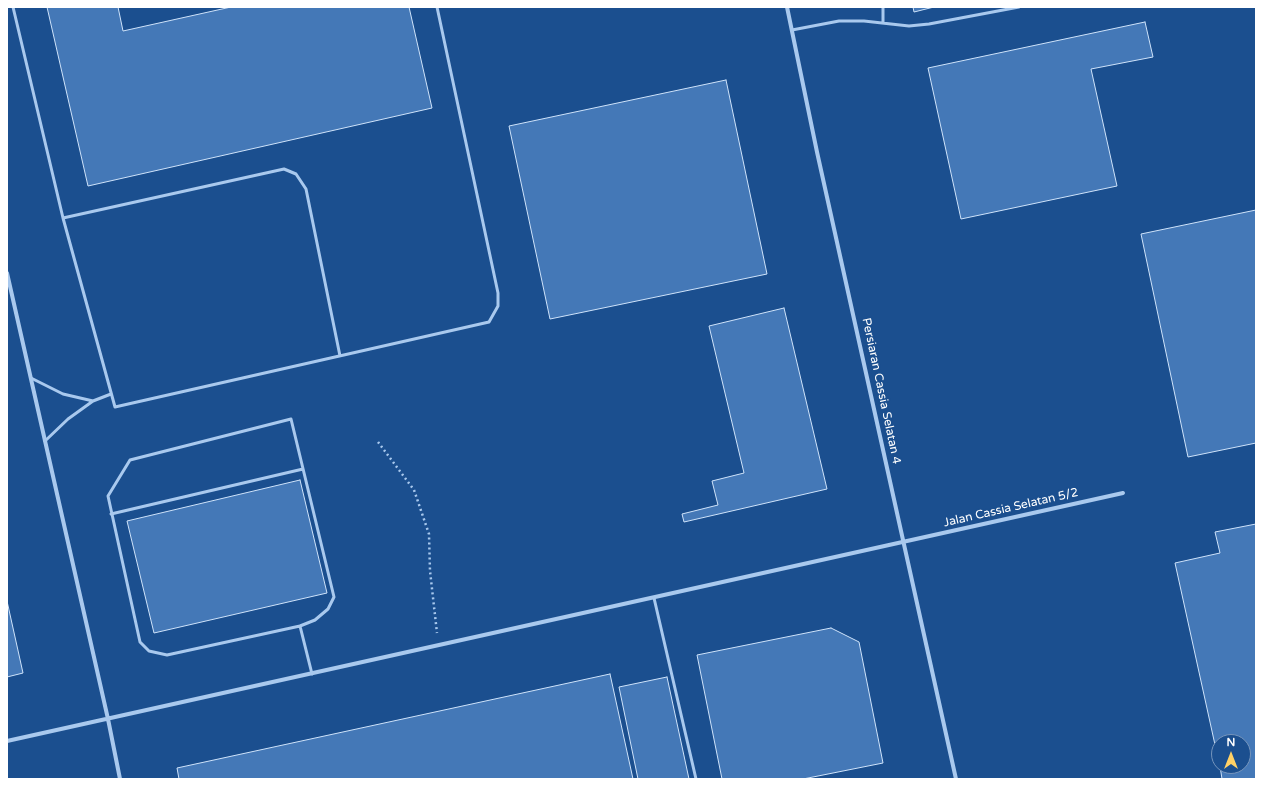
<!DOCTYPE html>
<html>
<head>
<meta charset="utf-8">
<style>
  body { margin:0 }
  #map { position:relative; width:1263px; height:786px; overflow:hidden; background:#1b4f8f; font-family:"Varela Round",sans-serif }
  canvas { display:block }
  .frame { position:absolute; inset:0; border:8px solid #fff; pointer-events:none }
  .north { position:absolute; left:1211px; top:734px; width:40px; height:40px; box-sizing:border-box; background:#1b4f8f; border:1px solid #7695bc; border-radius:50%; rotate:0deg; font-size:11px; font-weight:700; line-height:16px; text-align:center; color:#fff }
  .north::after { content:''; display:block; margin:auto; width:14px; height:18px; background:#ffd166; clip-path:polygon(50% 0,100% 100%,50% 72%,0 100%) }
</style>
</head>
<body>
<div id="map">
<canvas width="1263" height="786"></canvas>
<div class="frame"></div>
<div class="north">N</div>
</div>
<script>
const g = document.querySelector('canvas').getContext('2d');
g.lineJoin = 'round';
function paint(path, color) { g.fillStyle = color; g.fill(path, 'evenodd'); }
const poly = rows => new Path2D(rows.map(r => 'M' + r).join(''));
function trace(path, color, width, dash) { g.strokeStyle = color; g.lineWidth = width; g.lineCap = dash ? 'butt' : 'round'; g.setLineDash(dash || []); g.stroke(path); }
function drawText(font, color, halo, rows, align = 'center') {
  g.font = font + ' "Varela Round",sans-serif'; g.lineWidth = 3.5; g.setLineDash([]); g.textBaseline = 'middle'; g.strokeStyle = halo; g.fillStyle = color; for (const [text, x, y, turn = 0] of rows) {
    g.save(); g.translate(x, y); g.rotate((+turn || 0) * Math.PI / 180); g.textAlign = isNaN(turn) ? turn : align; if (halo) g.strokeText(text, 0, 0); g.fillText(text, 0, 0); g.restore();
  }
}
const building = poly([
  [47,7,118,7,123,31,231,7,409,7,432,108,88,186,47,7],
  [913,7,934,7,914,12,913,7],
  [1145,22,1153,57,1091,69,1117,186,961,219,928,68,1145,22],
  [726,80,767,274,550,319,509,126,726,80],
  [1256,210,1256,443,1188,457,1141,234,1256,210],
  [784,308,827,489,684,522,682,514,718,505,712,481,744,473,709,326,784,308],
  [300,480,327,593,154,633,127,521,300,480],
  [1256,524,1256,779,1222,779,1220,766,1243,766,1243,742,1219,742,1219,763,1175,563,1220,553,1215,532,1256,524],
  [7,601,23,673,7,677,7,601],
  [831,628,859,642,883,763,803,779,722,779,697,655,831,628],
  [610,674,633,779,179,779,177,768,610,674],
  [667,677,689,779,638,779,619,687,667,677]
]);
const path = poly([
  [378,442,414,490,429,534,430,571,437,633]
]);
const service = poly([
  [13,7,63,218,115,407,489,322,498,306,498,293,437,7],
  [883,7,883,23],
  [792,30,839,21,864,21,909,26,929,24,1019,7],
  [63,218,284,169,296,174,306,189,340,356],
  [31,378,63,394,93,401,68,419,45,441],
  [93,401,111,394],
  [111,514,303,469],
  [654,598,696,779],
  [300,626,315,620,328,609,334,597,291,419,130,460,108,496,140,642,149,651,167,655,300,626,312,674]
]);
const minor = poly([
  [787,7,817,152,956,779],
  [7,273,108,719,120,779],
  [7,741,1123,493]
]);
const streetNames = [
  ["Persiaran Cassia Selatan 4",881,391,78],
  ["Jalan Cassia Selatan 5/2",1011,508,-13]
];
paint(building, '#4478b7');
trace(building, '#cfe3fa', 1);
trace(path, '#a9c9ee', 2.5, [2, 3]);
trace(service, '#a9c9ee', 3);
trace(minor, '#a9c9ee', 4);
drawText('12px', '#fff', '#1b4f8f', streetNames);
</script>
</body>
</html>
